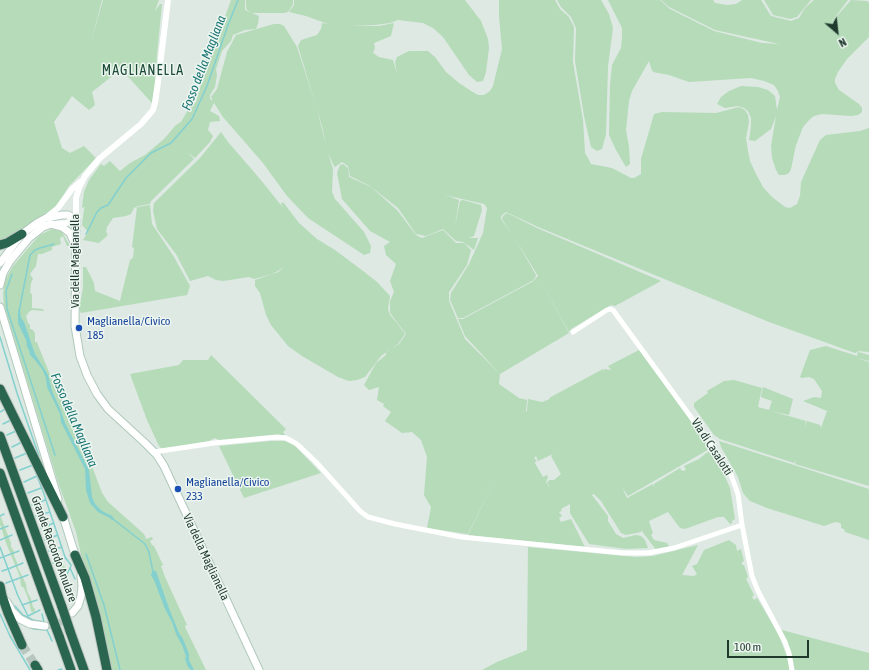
<!DOCTYPE html>
<html>
<head>
<meta charset="utf-8">
<style>
  body { margin:0 }
  #map { position:relative; width:869px; height:670px; overflow:hidden; background:#dde9e2; font-family:"Asap Condensed",sans-serif }
  canvas { display:block }
  .north { position:absolute; left:817px; top:12px; width:40px; height:40px; -webkit-text-stroke:3px #edf6f0; paint-order:stroke; rotate:152deg; font-size:11px; font-weight:700; line-height:16px; text-align:center; color:#1f392d }
  .north::after { content:''; display:block; margin:auto; width:14px; height:18px; background:#1f392d; clip-path:polygon(50% 0,100% 100%,50% 72%,0 100%) }
  .scale { position:absolute; left:727px; top:640px; width:82px; height:18px; box-sizing:border-box; border:2px solid #1f392d; border-top:0; padding-left:5px; font-size:12px; line-height:14px; white-space:nowrap; color:#1f392d; -webkit-text-stroke:3px #edf6f0; paint-order:stroke }
</style>
</head>
<body>
<div id="map">
<canvas width="869" height="670"></canvas>
<div class="north">N</div>
<div class="scale">100 m</div>
</div>
<script>
const g = document.querySelector('canvas').getContext('2d');
g.lineJoin = 'round';
function paint(path, color) { g.fillStyle = color; g.fill(path, 'evenodd'); }
const poly = rows => new Path2D(rows.map(r => 'M' + r).join(''));
function trace(path, color, width, dash) { g.strokeStyle = color; g.lineWidth = width; g.lineCap = dash ? 'butt' : 'round'; g.setLineDash(dash || []); g.stroke(path); }
function drawText(font, color, halo, rows, align = 'center') {
  g.font = font + ' "Asap Condensed",sans-serif'; g.lineWidth = 3; g.setLineDash([]); g.textBaseline = 'middle'; g.strokeStyle = halo; g.fillStyle = color; for (const [text, x, y, turn = 0] of rows) {
    g.save(); g.translate(x, y); g.rotate((+turn || 0) * Math.PI / 180); g.textAlign = isNaN(turn) ? turn : align; if (halo) g.strokeText(text, 0, 0); g.fillText(text, 0, 0); g.restore();
  }
}
const green = poly([
  [0,0,102,0,91,42,103,0,159,0,155,11,160,4,162,4,157,55,156,78,152,103,121,69,92,92,95,105,89,110,72,96,54,122,62,148,70,153,84,146,96,158,69,186,56,207,34,221,22,231,0,242],
  [231,0,245,0,245,10,259,16,258,24,256,29,245,30,233,35,231,41,222,51,216,69,217,75,215,87,210,95,210,99,213,101,211,97,217,89,227,52,236,35,274,24,280,24,284,26,297,47,317,109,326,146,322,126,298,46,301,40,317,35,321,29,322,23,328,24,306,16,289,12,294,5,294,0,465,0,481,21,488,39,489,48,486,72,483,81,477,82,469,75,443,37,433,28,423,23,398,20,390,23,375,25,350,26,379,26,394,23,391,36,374,43,375,48,373,53,379,57,393,60,397,74,395,62,397,57,409,51,428,51,435,57,446,72,459,83,471,91,478,95,484,95,490,91,493,86,502,49,499,16,499,0,555,0,560,9,569,17,574,27,573,62,583,120,585,153,588,158,591,164,612,168,631,178,634,178,641,174,641,159,654,114,662,112,716,113,739,107,745,110,748,115,749,122,746,138,748,151,750,161,756,174,763,187,772,197,785,207,790,208,797,204,800,196,801,182,820,140,826,135,860,131,869,128,869,352,859,351,855,353,769,322,538,227,506,212,501,216,501,219,511,233,502,219,503,216,507,213,537,228,661,281,615,306,611,305,571,329,569,332,538,276,569,333,500,374,465,336,458,319,463,319,532,282,538,276,514,237,536,275,535,278,532,281,463,318,458,318,450,300,451,293,469,264,483,233,487,208,484,204,449,196,445,194,448,196,459,200,455,226,460,201,463,200,481,205,482,210,474,236,469,238,478,238,474,250,463,242,456,241,443,229,426,236,416,234,398,208,370,186,350,176,348,166,342,162,335,167,334,166,328,153,333,169,332,192,335,199,364,232,371,246,370,253,364,255,308,218,287,196,263,163,223,117,214,103,210,111,219,116,220,121,210,122,208,130,213,136,210,142,195,158,188,153,194,159,151,201,150,204,138,206,134,208,131,214,126,216,113,218,107,227,106,232,108,235,99,243,83,240,88,232,82,225,84,209,85,207,82,208,84,192,89,180,101,164,104,166,110,161,120,171,130,163,145,155,164,139,176,125,181,122,188,110,196,102,200,89,206,59,210,59],
  [246,0,293,0,293,4,289,11,285,13,252,13,247,10,246,6],
  [557,0,601,0,609,14,613,28,608,66,606,134,602,149,597,151,591,147,584,116,575,61,576,28,571,17,561,7],
  [608,0,660,0,670,9,714,31,762,43,779,44,715,30,669,7,661,0,713,0,715,3,727,5,736,4,742,0,761,0,771,16,791,21,799,18,805,8,814,0,848,0,830,24,851,0,866,1,869,2,869,37,847,59,838,72,835,79,835,83,839,90,859,104,862,108,862,112,858,115,851,116,822,114,814,116,810,119,803,127,796,145,791,169,789,173,785,175,779,175,776,170,772,158,771,146,776,116,771,129,755,141,749,140,751,126,751,118,748,111,744,108,738,106,725,108,717,104,721,97,729,91,741,86,758,87,768,90,775,96,777,110,780,97,778,91,774,85,764,81,751,78,689,82,669,75,653,72,651,68,649,61,632,91,629,101,626,130,629,147,630,164,626,167,616,150,609,135,610,85,612,65,621,48,622,37,622,28],
  [764,0,811,0,797,17,790,19,773,15],
  [221,132,228,142,260,179,284,209,281,204,283,202,299,223,317,239,335,250,363,271,377,282,390,296,388,309,390,315,397,323,405,334,398,344,381,356,365,377,357,380,349,381,338,377,302,356,288,346,271,325,266,315,260,293,255,286,255,280,278,272,285,267,272,274,254,279,249,277,223,281,216,280,208,276,190,281,176,254,157,229,153,211,154,203,200,158],
  [343,164,348,168,349,177,371,187,397,210,416,235,422,238,443,230,456,243,464,243,471,250,467,265,449,292,449,301,465,339,500,374,499,384,519,398,527,400,526,411,521,413,527,411,528,399,542,402,550,399,549,398,603,369,604,372,604,369,611,370,608,366,639,350,642,353,711,448,628,496,622,487,627,498,653,484,654,487,654,484,680,468,682,471,686,470,684,466,699,459,705,454,712,450,724,469,722,470,730,488,735,519,732,521,732,523,730,524,724,517,718,517,685,529,680,528,668,512,649,521,653,533,651,535,654,540,667,543,670,548,657,551,641,530,641,532,626,535,621,533,601,501,594,494,592,495,608,516,608,521,616,534,623,538,636,535,641,536,645,540,648,548,626,549,589,544,570,513,570,504,561,509,562,511,559,512,562,516,559,518,561,522,571,519,585,547,468,535,498,473,468,534,427,528,431,507,424,495,427,457,421,440,412,432,402,433,385,421,391,412,383,406,384,404,377,400,379,387,369,390,364,385,376,363,386,355,397,358,386,355,386,352,399,344,406,334,390,313,390,301,394,292,390,281,396,264,386,255,384,246,390,242,370,231,342,199,337,173,340,165],
  [553,454,551,456,561,474,554,480,550,480,547,482,551,490,546,482,548,477,547,475,543,477,535,463,535,462,537,461,534,458,536,456,538,461,540,460],
  [150,205,152,224,174,257,190,286,187,295,81,313,79,309,83,288,83,267,86,267,94,283,95,291,120,301,130,260,133,258,134,248,132,247,137,207],
  [52,229,57,229,62,232,70,246,67,246,63,236,60,238,61,244,52,247,52,250,42,254,38,254,36,266,30,274,33,279,31,283,30,293,32,294,32,308,43,309,44,311,32,310,29,312,26,316,28,323,30,325,30,329,32,329,35,333,35,342,37,342,38,345,55,387,59,391,63,401,64,400,67,407,66,408,75,427,72,429,93,469,102,493,108,502,134,525,144,534,146,539,152,537,153,539,150,541,152,545,154,546,163,565,161,566,165,577,187,625,185,626,186,629,206,670,111,670,81,555,76,532,58,482,4,306,3,293,5,280,13,266,36,239,40,235],
  [826,346,857,356,858,352,869,355,869,361,857,358,869,362,869,486,795,464,796,460,794,463,720,439,714,435,694,407,694,403,708,393,707,391,724,381,734,380,762,388,758,407,769,410,772,401,761,397,763,387,793,399,789,415,771,411,806,421,805,427,807,421,820,425,821,428,827,411,803,401,814,397,821,398,822,391,814,379,809,377,802,378,800,377,810,350],
  [211,355,286,429,283,432,285,435,221,441,215,438,209,441,163,450,159,446,147,420,130,374,179,365,183,360,208,360],
  [271,441,285,441,294,445,321,473,244,498,219,446],
  [719,441,869,489,869,540,845,532,844,529,841,528,841,524,840,523,835,522,824,526,767,508,750,501,743,493,738,477,721,447],
  [0,515,11,543,11,547,14,551,14,556,17,562,18,568,26,584,27,591,31,599,33,607,35,609,34,613,31,611,29,601,24,588,21,586,20,577,6,543,0,524],
  [45,520,48,521,51,528,58,554,61,557,64,566,68,570,67,573,62,568,57,560,44,522],
  [729,540,736,545,737,551,741,549,744,561,742,562,742,565,744,565,748,577,746,579,754,595,752,597,754,600,757,598,778,633,787,657,790,670,482,670,497,662,527,650,528,547,636,557,653,556,698,545,682,575,694,576,697,574,692,566,697,564,704,550],
  [778,629,869,653,869,670,793,670]
]);
const water = poly([
  [18,310,20,311,21,318,24,322,35,354,48,375,52,391,61,411,65,423,89,470,92,497,95,504,102,511,112,516,114,519,112,520,110,518,98,512,90,503,86,490,85,469,61,422,60,414,47,387,46,378,42,369,35,360,30,355,29,350,27,347,26,340,18,323],
  [154,571,156,571,170,611,179,633,183,639,189,654,189,660,194,670,191,670,188,667,185,659,186,656,182,645,176,634,172,622,165,609,154,580,151,575,152,572]
]);
const stream = poly([
  [86,234,97,212,101,208,108,205,126,178,151,153,171,143,192,119,207,86,228,25,238,0],
  [12,274,6,291,7,309,55,455],
  [19,312,30,255,35,250,40,248,54,244],
  [0,337,17,393,39,456],
  [0,399,4,407],
  [0,412,5,409],
  [3,424,11,420],
  [7,435,16,431],
  [12,447,22,442],
  [15,458,27,453],
  [34,468,44,494,65,557,71,565],
  [20,470,33,465],
  [24,482,37,476],
  [28,493,41,488],
  [32,505,45,500],
  [0,516,4,514],
  [36,516,50,512],
  [113,519,145,544,149,552,153,572],
  [41,528,54,523],
  [0,529,8,526],
  [0,540,12,535],
  [45,540,58,535],
  [0,547,18,596,28,616],
  [49,551,62,547],
  [86,554,104,605,120,670],
  [0,558,19,551],
  [53,563,66,558],
  [70,568,75,579],
  [8,569,23,563],
  [2,571,8,569],
  [65,578,71,566],
  [6,583,28,575],
  [22,605,37,600],
  [15,606,23,615,33,620,44,622,42,614],
  [0,614,10,636,30,670],
  [28,616,40,610],
  [20,623,34,629,47,630,52,641],
  [58,670,62,669]
]);
const secondaryTunnel = poly([
  [45,626,57,624,69,617]
]);
const motorwayTunnel = poly([
  [22,645,35,665]
]);
const minor = poly([
  [573,332,607,310,610,309,613,310,720,457,731,475,738,494,742,525,752,576,758,591,785,642,789,653,792,670],
  [154,452,214,443,277,437,286,438,297,444,316,462,360,511,368,517,395,524,461,537,623,553,648,553,674,548,742,525]
]);
const tertiary = poly([
  [46,218,58,208,72,189,80,182],
  [54,224,66,223,76,219,76,198,79,188,85,176,99,159,141,124,153,110,155,103,158,82,168,0]
]);
const secondary = poly([
  [0,263,22,234,37,223,46,218,62,215,68,215,76,219,75,326,80,356,87,375,97,394,108,409,145,443,157,455,164,466,259,670],
  [0,285,3,273,10,261,29,238,43,227,51,224,62,227,70,233,75,244],
  [0,307,58,499],
  [62,513,76,558],
  [7,602,12,611,20,619,30,624,45,626],
  [72,613,78,606,81,596,82,585,81,576]
]);
const motorway = poly([
  [0,245,7,243,22,234],
  [0,389,63,517],
  [0,436,62,607],
  [0,473,50,612],
  [75,555,85,578,96,617,107,670],
  [0,586,2,596,8,613,22,645],
  [70,631,84,670],
  [59,636,71,670],
  [35,665,38,670]
]);
const motorwayBridge = poly([
  [62,607,70,631],
  [50,612,59,636]
]);
const markers = [
  [79,328,4,"#1a4fb4"],
  [178,489,4,"#1a4fb4"]
];
const streetNames = [
  ["Via della Maglianella",75,261,-90],
  ["Via di Casalotti",712,447,57],
  ["Grande Raccordo Anulare",54,549,70],
  ["Via della Maglianella",206,557,65]
];
const transitNames = [
  ["Maglianella/Civico",87,321],
  ["185",87,335],
  ["Maglianella/Civico",186,482],
  ["233",186,496]
];
const waterNames = [
  ["Fosso della Magliana",204,63,-69],
  ["Fosso della Magliana",74,420,67]
];
const quarterNames = [
  ["MAGLIANELLA",143,71]
];
paint(green, '#b5dbb9');
paint(water, '#83d0cf');
trace(stream, '#83d0cf', 1.5);
trace(secondaryTunnel, '#b7c6be', 7, [7, 3.5]);
trace(motorwayTunnel, '#b7c6be', 9, [9, 4.5]);
trace(secondary, '#b0c9bc', 9);
trace(motorway, '#bcc4c0', 11);
trace(minor, '#fff', 5);
trace(tertiary, '#fff', 6);
trace(secondary, '#fff', 7);
trace(motorway, '#2a654f', 9);
trace(motorwayBridge, '#bcc4c0', 11, []);
trace(motorwayBridge, '#2a654f', 9);
for (const [x, y, r, color] of markers) { const dot = new Path2D(); dot.arc(x, y, r, 0, 2 * Math.PI); g.fillStyle = color; g.fill(dot); trace(dot, '#edf6f0', 1.5); }
drawText('12px', '#1f392d', '#edf6f0', streetNames);
drawText('12px', '#164399', '#edf6f0', transitNames, 'left');
drawText('italic 13px', '#197574', '#edf6f0', waterNames);
g.letterSpacing = '1px';
drawText('14px', '#1b4a37', '#edf6f0', quarterNames);
g.letterSpacing = '0px';
</script>
</body>
</html>
